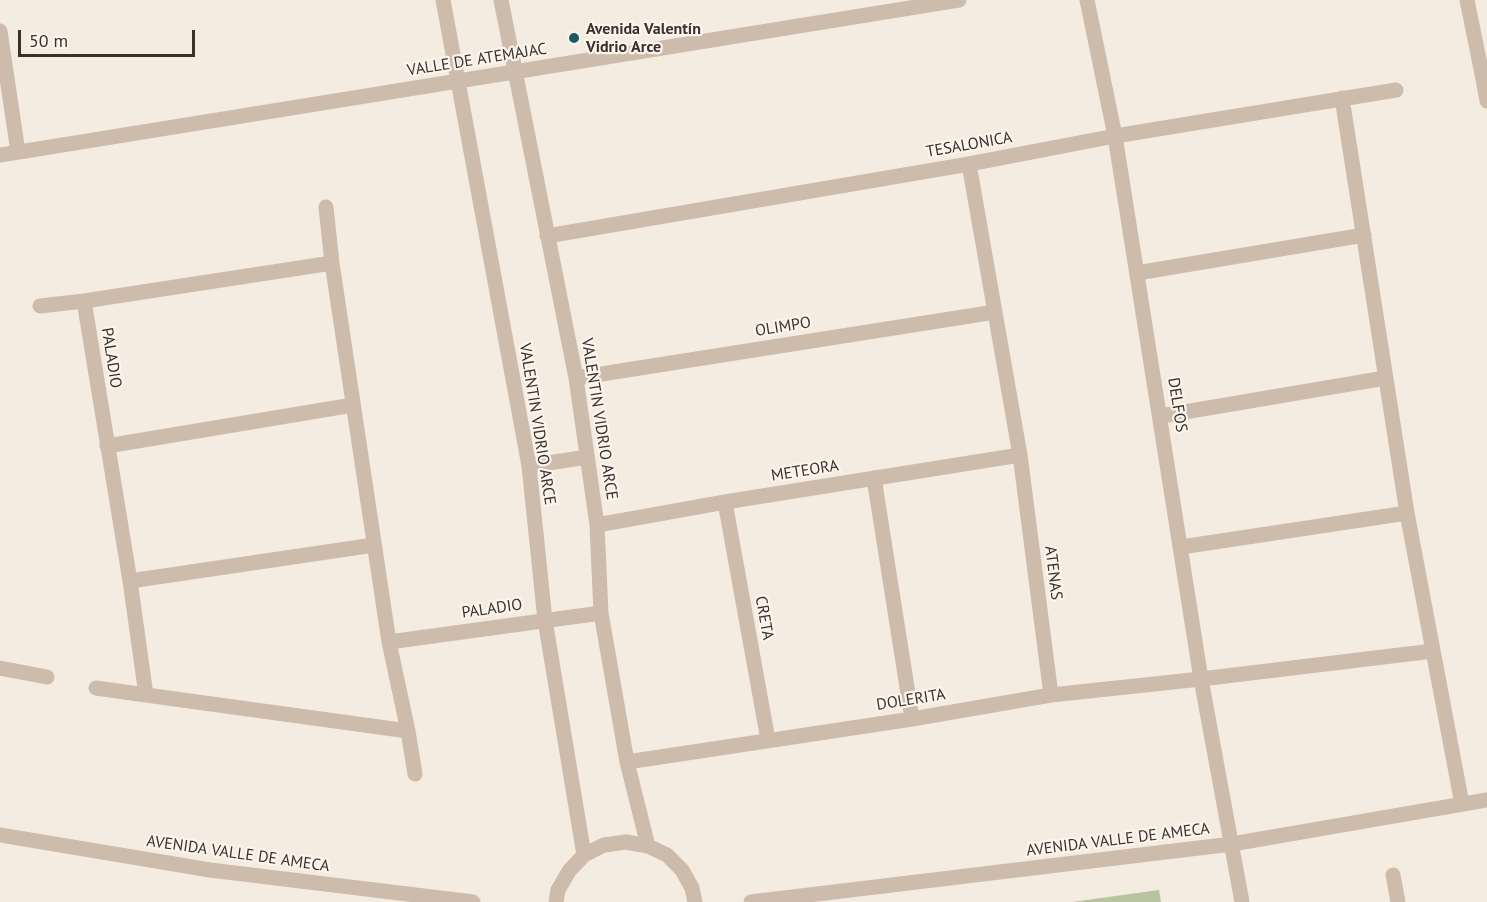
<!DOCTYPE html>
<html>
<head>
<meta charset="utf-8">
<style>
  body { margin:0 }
  #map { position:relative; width:1487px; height:902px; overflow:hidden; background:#f4ebe1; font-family:"PT Sans",sans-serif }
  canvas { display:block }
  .scale { position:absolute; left:18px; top:30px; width:177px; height:27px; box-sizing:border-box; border:3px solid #3b302b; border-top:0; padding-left:8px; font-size:18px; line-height:21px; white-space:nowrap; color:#3b302b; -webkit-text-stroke:4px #fbf5ee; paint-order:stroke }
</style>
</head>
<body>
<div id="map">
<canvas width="1487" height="902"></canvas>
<div class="scale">50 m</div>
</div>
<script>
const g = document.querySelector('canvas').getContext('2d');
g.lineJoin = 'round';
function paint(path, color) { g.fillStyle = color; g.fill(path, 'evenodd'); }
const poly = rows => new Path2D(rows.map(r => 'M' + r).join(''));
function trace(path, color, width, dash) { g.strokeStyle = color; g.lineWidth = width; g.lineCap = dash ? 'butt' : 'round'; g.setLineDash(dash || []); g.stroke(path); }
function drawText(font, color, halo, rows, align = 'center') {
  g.font = font + ' "PT Sans",sans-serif'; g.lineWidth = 4.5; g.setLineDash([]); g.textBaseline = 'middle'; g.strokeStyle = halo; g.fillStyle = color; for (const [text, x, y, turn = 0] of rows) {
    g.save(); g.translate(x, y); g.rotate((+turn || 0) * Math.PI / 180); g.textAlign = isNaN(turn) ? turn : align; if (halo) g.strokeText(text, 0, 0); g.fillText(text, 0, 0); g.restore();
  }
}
const green = poly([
  [1159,890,1161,902,1072,902]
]);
const street = poly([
  [443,0,529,466,545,620,584,855],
  [501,0,576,378,597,525,601,613,627,762,648,846],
  [1087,0,1115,136,1201,679,1242,902],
  [1467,0,1482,74],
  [0,31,18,152],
  [1487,73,1482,74,1487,101],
  [1342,98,1407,513,1462,804],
  [0,155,959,0],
  [969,164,1020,455,1051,695],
  [326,207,332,263],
  [547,236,969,164,1115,136,1396,90],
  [332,263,389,642,408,731,146,695,130,581,84,301,332,263],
  [1137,273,1364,235],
  [40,306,84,301],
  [576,378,995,312],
  [1161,416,1385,378],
  [107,446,353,405],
  [529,466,587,457],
  [874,478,912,719],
  [725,502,768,740],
  [597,525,725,502,1020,455],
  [1181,547,1407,513],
  [130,581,374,545],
  [389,642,601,613],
  [0,668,47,677],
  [96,688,146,695],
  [408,731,415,774],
  [627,762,912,719,1051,695,1201,679,1433,651],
  [0,835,210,870,473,902],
  [1393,875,1398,902],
  [556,902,558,890,569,871,584,855,604,845,626,842,648,846,667,855,682,870,692,888,695,902],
  [751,902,1232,844,1487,800]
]);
const markers = [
  [574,38,6,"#1f5a5e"]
];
const poiNames = [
  ["Avenida Valentín",586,29],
  ["Vidrio Arce",586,47]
];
const streetNames = [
  ["VALLE DE ATEMAJAC",477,60,-9],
  ["TESALONICA",969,145,-10],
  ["OLIMPO",783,327,-9],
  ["PALADIO",111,358,81],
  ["DELFOS",1177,405,81],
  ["VALENTIN VIDRIO ARCE",599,419,81],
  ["VALENTIN VIDRIO ARCE",537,424,81],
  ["METEORA",805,471,-9],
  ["ATENAS",1053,573,83],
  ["PALADIO",492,609,-8],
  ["CRETA",764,618,80],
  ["DOLERITA",911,700,-9],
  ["AVENIDA VALLE DE AMECA",1118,840,-7],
  ["AVENIDA VALLE DE AMECA",238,854,8]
];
paint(green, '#b8c4a0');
trace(street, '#cdbbac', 15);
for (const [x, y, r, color] of markers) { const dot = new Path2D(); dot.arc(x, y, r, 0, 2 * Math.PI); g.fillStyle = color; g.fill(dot); trace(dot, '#fbf5ee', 2); }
drawText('bold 16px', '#3b302b', '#fbf5ee', poiNames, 'left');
drawText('16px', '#3b302b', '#fbf5ee', streetNames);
</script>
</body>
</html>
